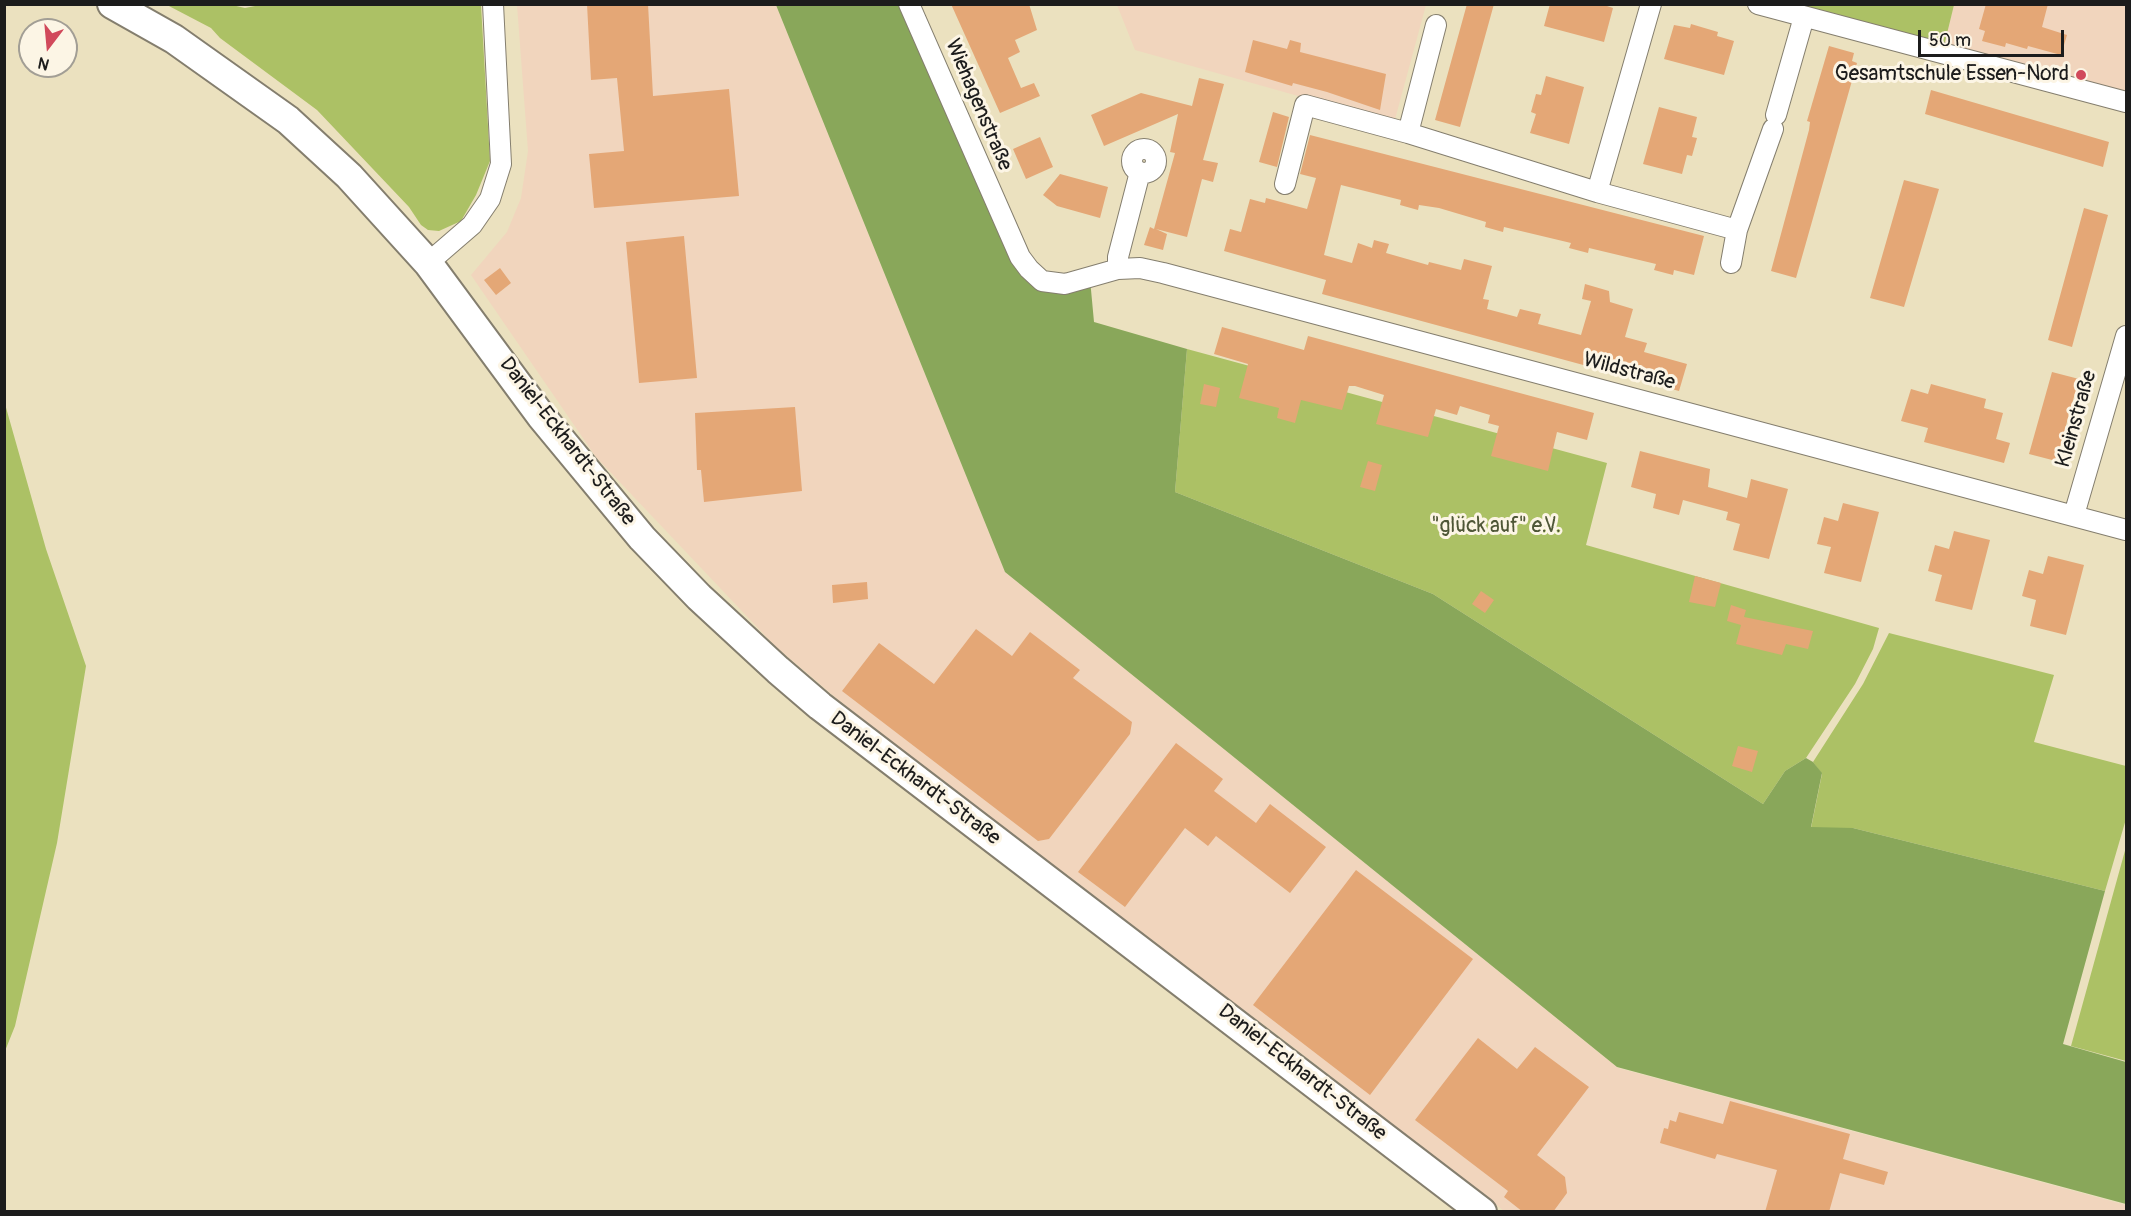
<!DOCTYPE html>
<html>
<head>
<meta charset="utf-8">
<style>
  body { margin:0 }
  #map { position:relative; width:2131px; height:1216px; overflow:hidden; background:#ebe1bf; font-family:Pangolin,sans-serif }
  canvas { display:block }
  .frame { position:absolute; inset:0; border:6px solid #1c1c1c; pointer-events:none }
  .north { position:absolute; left:18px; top:18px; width:60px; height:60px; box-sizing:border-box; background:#fcf5e5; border:2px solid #a29e95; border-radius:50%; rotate:196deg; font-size:16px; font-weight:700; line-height:24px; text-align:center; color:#1c1c1c }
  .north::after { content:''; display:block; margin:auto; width:21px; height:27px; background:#d1495b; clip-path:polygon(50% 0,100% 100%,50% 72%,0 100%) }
  .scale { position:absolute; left:1918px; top:30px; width:146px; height:27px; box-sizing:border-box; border:3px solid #1c1c1c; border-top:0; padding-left:8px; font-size:18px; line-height:21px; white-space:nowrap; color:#1c1c1c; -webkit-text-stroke:4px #fcf5e5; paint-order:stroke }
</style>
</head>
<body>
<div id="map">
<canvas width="2131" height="1216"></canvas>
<div class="frame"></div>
<div class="north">N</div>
<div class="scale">50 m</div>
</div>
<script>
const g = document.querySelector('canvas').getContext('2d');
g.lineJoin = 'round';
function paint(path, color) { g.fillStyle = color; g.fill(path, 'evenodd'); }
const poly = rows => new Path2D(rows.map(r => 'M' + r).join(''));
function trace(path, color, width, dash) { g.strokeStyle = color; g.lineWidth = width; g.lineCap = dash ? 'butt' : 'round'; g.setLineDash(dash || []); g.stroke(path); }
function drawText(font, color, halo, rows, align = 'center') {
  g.font = font + ' Pangolin,sans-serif'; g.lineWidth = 6; g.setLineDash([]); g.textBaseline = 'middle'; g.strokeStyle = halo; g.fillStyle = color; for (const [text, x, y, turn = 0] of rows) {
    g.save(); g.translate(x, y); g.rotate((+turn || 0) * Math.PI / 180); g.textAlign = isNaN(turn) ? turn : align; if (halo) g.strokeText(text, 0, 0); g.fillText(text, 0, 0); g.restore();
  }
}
const built = poly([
  [517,5,776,5,1005,572,1618,1068,2126,1205,2126,1211,1504,1211,1284,1040,1030,852,836,698,775,646,596,457,471,275,507,232,521,198,528,151],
  [1117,5,1426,5,1394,123,1135,50],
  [1954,5,2126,5,2126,100,1943,50]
]);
const green = poly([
  [265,4,481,5,490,161,476,195,461,221,439,231,428,230,421,225,409,207,317,110,220,38,211,28,167,5,232,5,245,8],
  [1770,5,1954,5,1943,50],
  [1187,349,1607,463,1586,545,1879,628,1873,649,1855,684,1806,758,1785,771,1763,804,1433,594,1175,492],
  [5,404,46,549,86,666,57,843,15,1026,5,1051],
  [1889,633,2054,675,2034,742,2126,766,2126,819,2105,891,1853,828,1811,828,1822,774,1813,762,1863,684],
  [2126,847,2126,1061,2071,1046]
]);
const forest = poly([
  [776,5,907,5,1027,272,1090,279,1094,322,1187,349,1175,492,1433,594,1763,804,1785,771,1806,758,1813,762,1822,773,1811,827,1853,828,2105,891,2063,1044,2126,1062,2126,1204,1617,1067,1005,572]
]);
const building = poly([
  [587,4,648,4,653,96,729,89,739,196,594,208,589,154,624,151,617,78,591,80],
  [951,4,1029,4,1037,30,1015,40,1020,52,1008,58,1021,88,1034,83,1040,96,1000,113],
  [1467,4,1494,4,1460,127,1435,120],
  [1550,4,1601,4,1613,8,1604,42,1544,26],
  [1986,4,2048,4,2042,27,2067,35,2061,55,2028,46,2027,49,2006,43,2005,47,1982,41,1985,31,1979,29],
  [1691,24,1718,32,1717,36,1734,41,1724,75,1664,59,1674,25,1690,28],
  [1253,40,1287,49,1290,40,1301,43,1300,52,1386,74,1380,110,1327,92,1293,83,1292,86,1245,72],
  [1829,46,1854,53,1852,61,1857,63,1796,278,1771,271,1809,130,1810,122,1807,121],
  [1546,76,1584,87,1569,144,1530,133,1536,114,1531,112,1536,94,1541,95],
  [1199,78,1224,84,1203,160,1218,163,1213,182,1202,179,1187,237,1156,229,1167,234,1163,250,1144,245,1150,227,1154,229,1175,153,1170,152,1178,114,1104,146,1091,115,1141,93,1192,106],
  [1931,90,2109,142,2103,167,1925,114],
  [1659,107,1697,117,1692,137,1697,138,1692,156,1687,155,1682,174,1643,164],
  [1273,112,1289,117,1277,167,1259,162],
  [1310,135,1704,236,1694,275,1674,270,1673,275,1654,270,1656,264,1589,248,1588,253,1569,248,1571,243,1504,227,1503,232,1485,227,1486,222,1439,208,1419,205,1418,210,1400,205,1401,200,1341,185,1324,255,1352,263,1358,243,1372,248,1374,240,1389,244,1386,253,1428,265,1429,262,1461,270,1464,259,1492,266,1483,299,1489,300,1487,309,1517,317,1520,309,1541,314,1538,324,1581,335,1591,301,1582,299,1585,284,1609,291,1610,302,1633,309,1625,337,1647,343,1644,352,1687,364,1679,391,1322,294,1326,280,1224,251,1230,229,1241,232,1250,199,1265,203,1266,198,1307,209,1316,178,1300,174],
  [1040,137,1053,167,1026,179,1013,149],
  [1060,174,1108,187,1100,218,1057,206,1043,195],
  [1904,180,1939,189,1904,307,1870,298],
  [2084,208,2108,215,2072,347,2048,340],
  [684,236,697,378,639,383,626,242],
  [500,268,511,283,496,295,484,280],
  [1222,327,1304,350,1308,336,1594,413,1587,440,1557,432,1548,471,1491,456,1499,426,1488,423,1490,415,1460,406,1457,415,1436,409,1428,437,1376,424,1384,395,1355,386,1349,386,1342,410,1301,400,1295,423,1277,418,1279,408,1239,398,1248,364,1214,354],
  [2052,372,2079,379,2056,461,2029,454],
  [1204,384,1220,388,1216,407,1200,404],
  [1931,384,1986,399,1984,408,2003,413,1996,439,2010,443,2004,463,1924,442,1928,428,1901,421,1911,389,1928,394],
  [795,407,802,491,704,502,701,470,697,470,695,413],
  [1640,451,1710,469,1708,487,1747,498,1751,479,1788,489,1769,559,1733,550,1740,524,1726,520,1728,512,1683,500,1679,515,1653,508,1656,494,1631,487],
  [1368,461,1382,465,1375,491,1360,487],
  [1843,503,1879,512,1861,582,1824,573,1831,547,1817,544,1824,517,1838,521],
  [1954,531,1990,540,1972,610,1935,601,1942,575,1928,571,1935,545,1949,549],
  [2048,556,2084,565,2066,635,2030,626,2036,600,2022,596,2029,570,2043,574],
  [1695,576,1721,583,1715,607,1689,602],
  [867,582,868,599,833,603,832,585],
  [1481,591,1494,600,1485,613,1472,604],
  [1731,605,1746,610,1744,617,1813,631,1808,649,1786,644,1782,655,1736,644,1741,625,1727,621],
  [976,629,1012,656,1030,632,1080,670,1073,678,1132,722,1130,734,1049,839,1038,841,842,691,879,643,934,684],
  [1176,743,1223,779,1214,791,1256,823,1270,804,1326,847,1290,893,1216,836,1208,846,1185,828,1125,907,1078,872],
  [1738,746,1758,751,1752,772,1732,766],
  [1356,870,1473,959,1370,1095,1253,1005],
  [1478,1038,1517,1069,1535,1047,1589,1087,1537,1155,1565,1177,1567,1193,1553,1212,1523,1212,1504,1197,1508,1191,1415,1120],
  [1730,1101,1850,1134,1843,1159,1888,1172,1884,1185,1840,1173,1829,1212,1765,1212,1777,1170,1717,1154,1715,1159,1660,1143,1664,1128,1668,1129,1670,1120,1676,1122,1679,1112,1723,1124]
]);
const street = poly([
  [909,4,1020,257,1029,269,1042,281,1065,284,1118,269,1140,268,1163,273,2126,530],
  [1651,4,1597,192,1737,230],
  [1758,4,2126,102],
  [1436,25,1408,133,1597,192],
  [1776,115,1804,17],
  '1132 161a12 12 0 1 1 24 0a12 12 0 1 1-24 0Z',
  [1285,184,1305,105,1408,133],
  [428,263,472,225,490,199,501,164,493,4],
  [1731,263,1737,230,1773,129],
  [1118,269,1118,257,1140,172],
  [2074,515,2126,336]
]);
const secondary = poly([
  [112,4,174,39,288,120,349,176,428,263,541,416,642,538,699,597,778,670,820,706,1482,1212]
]);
const markers = [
  [2081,75,6,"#d1495b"]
];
const poiNames = [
  ["Gesamtschule Essen-Nord",2069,75]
];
const streetNames = [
  ["Wiehagenstraße",978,105,67],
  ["Wildstraße",1629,372,15],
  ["Kleinstraße",2077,419,-74],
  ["Daniel-Eckhardt-Straße",567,442,52],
  ["Daniel-Eckhardt-Straße",915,779,37],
  ["Daniel-Eckhardt-Straße",1302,1073,38]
];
const parkNames = [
  ["\"glück auf\" e.V.",1496,527]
];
paint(built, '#f1d5bd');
paint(green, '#acc165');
paint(forest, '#89a75a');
paint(building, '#e4a776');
trace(street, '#847e6e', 22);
trace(secondary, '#847e6e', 32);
trace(street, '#fff', 20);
trace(secondary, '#fff', 28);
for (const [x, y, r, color] of markers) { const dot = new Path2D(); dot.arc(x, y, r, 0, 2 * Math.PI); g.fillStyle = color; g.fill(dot); trace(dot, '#fcf5e5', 2); }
drawText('21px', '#1c1c1c', '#fcf5e5', poiNames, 'right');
drawText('21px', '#1c1c1c', '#fcf5e5', streetNames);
drawText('21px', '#4e5636', '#fcf5e5', parkNames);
</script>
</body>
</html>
